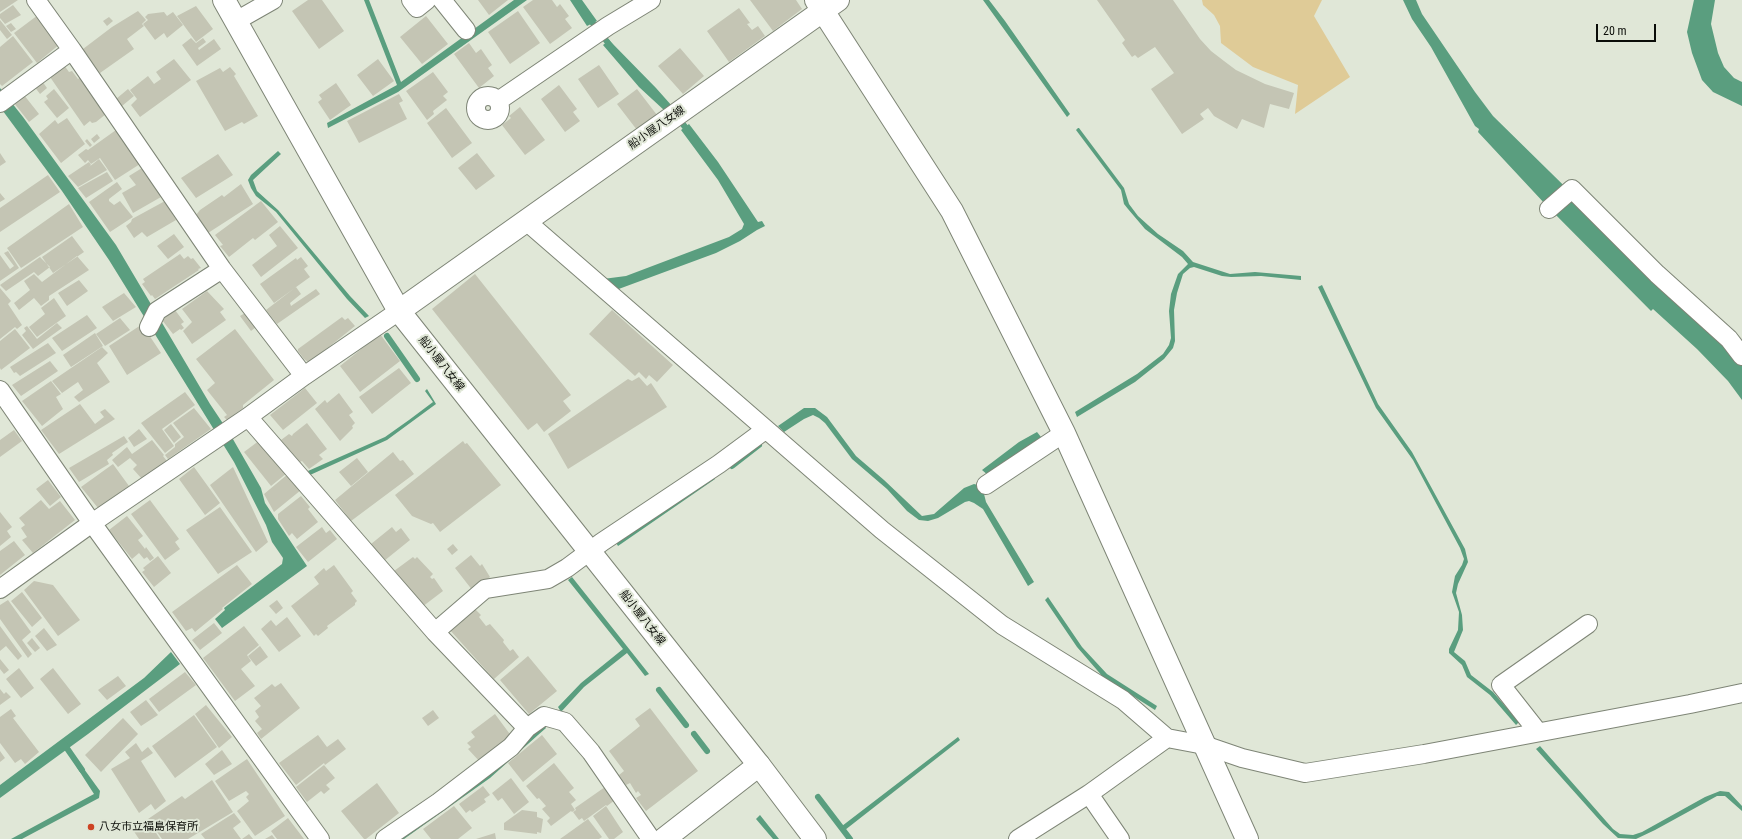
<!DOCTYPE html>
<html>
<head>
<meta charset="utf-8">
<style>
  body { margin:0 }
  #map { position:relative; width:1742px; height:839px; overflow:hidden; background:#e0e7d7; font-family:"Roboto Condensed",sans-serif }
  canvas { display:block }
  .scale { position:absolute; left:1596px; top:24px; width:60px; height:18px; box-sizing:border-box; border:2px solid #0b0d08; border-top:0; padding-left:5px; font-size:12px; line-height:14px; white-space:nowrap; color:#0b0d08; -webkit-text-stroke:3px #e0e7d7; paint-order:stroke }
</style>
</head>
<body>
<div id="map">
<canvas width="1742" height="839"></canvas>
<div class="scale">20 m</div>
</div>
<script>
const g = document.querySelector('canvas').getContext('2d');
g.lineJoin = 'round';
function paint(path, color) { g.fillStyle = color; g.fill(path, 'evenodd'); }
const poly = rows => new Path2D(rows.map(r => 'M' + r).join(''));
function trace(path, color, width, dash) { g.strokeStyle = color; g.lineWidth = width; g.lineCap = dash ? 'butt' : 'round'; g.setLineDash(dash || []); g.stroke(path); }
function drawText(font, color, halo, rows, align = 'center') {
  g.font = font + ' "Roboto Condensed","Noto Sans JP",sans-serif'; g.lineWidth = 4; g.setLineDash([]); g.textBaseline = 'middle'; g.strokeStyle = halo; g.fillStyle = color; for (const [text, x, y, turn = 0] of rows) {
    g.save(); g.translate(x, y); g.rotate((+turn || 0) * Math.PI / 180); g.textAlign = isNaN(turn) ? turn : align; if (halo) g.strokeText(text, 0, 0); g.fillText(text, 0, 0); g.restore();
  }
}
const green = poly([
  [1202,0,1322,0,1314,16,1350,77,1295,114,1298,85,1253,67,1221,43,1220,26,1214,15,1203,5]
]);
const water = poly([
  [364,0,369,0,401,82,514,0,527,0,398,92,328,128,327,123,397,85],
  [570,0,582,0,597,21,587,26],
  [983,0,989,0,1005,21,1070,114,1067,117],
  [1403,0,1416,0,1422,14,1475,92,1493,116,1717,336,1742,366,1742,400,1728,381,1697,349,1653,309,1651,311,1546,205,1478,132,1479,129,1475,126,1431,47,1412,19],
  [1694,0,1715,0,1711,24,1718,53,1724,67,1734,78,1742,82,1742,106,1713,92,1702,80,1692,53,1687,32],
  [609,40,656,88,672,106,665,111,639,87,603,45],
  [0,88,23,117,116,245,210,404,230,434,261,488,265,503,307,566,222,628,215,619,225,610,224,608,282,564,283,558,272,542,266,525,234,462,109,260,62,191,0,107],
  [689,124,718,162,758,222,762,221,765,226,757,230,740,241,716,253,616,290,603,279,626,276,729,237,742,229,744,224,718,180,681,130],
  [1078,128,1079,128,1124,188,1129,204,1138,216,1158,234,1183,251,1193,262,1230,274,1255,272,1301,276,1301,280,1261,276,1231,277,1222,276,1194,267,1190,268,1183,274,1177,293,1174,310,1175,341,1173,348,1164,359,1135,382,1077,417,1075,412,1137,374,1163,354,1169,345,1171,338,1169,311,1171,294,1178,274,1188,264,1182,257,1145,229,1128,209,1124,204,1121,190,1076,130],
  [278,151,281,154,253,180,257,191,278,210,350,296,369,316,365,318,347,299,276,212,256,196,251,188,248,180,251,175],
  [1322,285,1378,404,1412,452,1465,549,1468,562,1458,584,1456,593,1462,615,1463,630,1454,652,1465,661,1471,675,1493,692,1519,722,1516,725,1490,695,1467,677,1462,665,1449,653,1449,649,1458,630,1459,612,1452,592,1455,576,1462,565,1464,559,1460,548,1413,460,1376,408,1318,287],
  [427,389,436,404,387,440,310,475,308,471,385,437,409,420,433,402,425,391],
  [804,408,815,408,827,417,856,456,884,480,922,516,934,514,964,488,974,484,982,486,986,502,1034,582,1028,586,983,509,974,503,969,501,965,502,938,518,928,521,919,520,907,511,887,489,852,459,825,423,819,418,813,415,804,419,784,432,778,426],
  [1037,432,1041,437,989,476,982,470,1019,442],
  [713,475,715,479,618,546,615,541],
  [572,577,649,674,645,676,627,653,584,687,561,712,558,707,581,683,623,649,568,580],
  [1048,597,1082,647,1107,674,1157,706,1155,710,1103,677,1077,647,1045,600],
  [171,652,180,664,88,734,0,798,0,785,144,678],
  [544,725,546,728,538,735,490,778,404,839,400,839],
  [958,737,960,740,845,830,842,826],
  [1540,746,1613,829,1620,834,1633,835,1642,832,1705,797,1720,791,1729,792,1742,806,1742,811,1725,796,1717,796,1655,830,1636,839,1618,838,1603,824,1536,749],
  [79,762,100,791,99,798,22,839,11,839,94,794,76,766,76,763],
  [760,815,779,839,773,839,756,819]
]);
const stream = poly([
  [588,17,612,48],
  [677,117,690,133],
  [387,336,417,379],
  [732,466,759,445],
  [659,690,686,725],
  [694,734,707,751],
  [64,744,82,770],
  [818,797,850,839]
]);
const building = poly([
  [0,0,18,0,0,12],
  [308,0,322,0,344,31,319,49,292,11],
  [478,0,508,0,489,15],
  [533,0,552,0,557,7,560,4,569,16,565,19,572,28,550,44,523,7],
  [750,0,796,0,802,9,773,31],
  [1097,0,1173,0,1200,39,1211,51,1224,61,1236,70,1265,84,1294,93,1289,109,1270,104,1264,128,1242,119,1237,129,1214,116,1208,108,1200,114,1204,119,1182,134,1151,89,1174,73,1155,47,1138,58,1135,55,1132,57,1122,43,1125,40],
  [13,5,21,15,5,24,0,18,0,14],
  [196,6,213,29,196,42,177,16],
  [739,8,750,23,747,24,752,30,758,26,765,36,729,62,707,31],
  [138,11,146,20,142,24,144,26,127,39,134,49,100,73,83,49,112,27],
  [518,11,540,43,510,64,488,32],
  [164,12,167,16,173,12,183,25,167,38,164,33,155,40,143,24,148,20,145,17,148,14],
  [38,15,60,44,37,63,14,33],
  [426,16,448,44,422,64,400,37],
  [109,17,113,21,107,26,103,21],
  [0,20,12,35,7,39,0,30],
  [11,23,16,29,11,32,6,26],
  [13,36,33,62,2,86,0,84,0,47],
  [191,38,196,43,203,38,206,42,198,48,199,50,214,39,221,49,197,66,182,45],
  [469,43,476,53,481,49,492,65,488,68,494,76,479,88,454,54],
  [680,48,704,76,683,94,658,66],
  [174,59,191,80,140,117,131,105,137,99,130,90,148,76,154,84,161,79,156,72],
  [378,59,394,81,373,96,357,75],
  [64,65,69,72,72,71,78,79,81,77,106,114,96,122,92,123,90,121,84,126,50,77],
  [599,65,619,94,598,108,578,79],
  [230,67,236,74,234,76,258,116,244,124,242,122,225,131,196,81,220,68,223,72],
  [433,72,448,92,443,96,447,100,433,111,434,114,427,120,406,91],
  [42,81,47,88,40,94,34,86],
  [336,83,351,105,330,120,318,102,322,99,319,95],
  [559,85,577,109,573,112,580,121,565,132,541,99],
  [54,89,69,108,57,118,44,102,48,99,46,96],
  [128,89,134,96,122,106,116,99],
  [637,89,657,115,637,130,617,104],
  [399,94,403,101,399,103,407,119,359,143,347,121],
  [24,95,39,114,29,122,14,103],
  [520,107,545,140,525,155,502,125,511,118,509,116],
  [446,108,472,143,452,158,427,123],
  [67,118,85,144,61,163,39,134,55,120,58,124],
  [116,130,140,164,115,180,100,158,91,164,88,160,85,163,78,155,86,149,88,150],
  [97,134,100,138,94,143,91,139],
  [87,139,92,145,90,147,85,141],
  [0,153,6,162,0,166],
  [477,153,495,176,476,190,458,168],
  [218,154,233,175,196,198,181,178],
  [99,159,107,170,78,187,68,176,89,162,91,165,89,167],
  [142,168,151,179,161,197,133,213,122,193,136,185,129,176],
  [107,172,113,181,86,198,78,188],
  [48,175,60,192,0,232,0,208],
  [117,182,122,189,109,199,109,201,114,205,120,201,133,217,110,232,89,202],
  [241,184,253,204,208,233,196,215,200,210,222,195,224,197],
  [0,193,5,199,0,202],
  [165,201,176,220,147,237,142,232,134,238,126,226,131,222,132,219],
  [261,201,278,222,255,240,253,238,229,257,220,246,223,245,215,235],
  [69,204,83,227,21,268,7,248],
  [280,226,298,248,261,277,252,265,277,246,269,235],
  [174,234,184,247,168,259,157,246],
  [72,236,84,252,53,273,42,257],
  [8,251,19,268,0,281,0,255,10,269,14,266,4,253],
  [180,254,184,259,188,256,191,259,193,258,201,268,198,269,199,270,155,299,152,295,151,296,142,284,145,282,143,279],
  [77,256,89,270,49,296,49,300,41,306,34,298,19,310,14,303,30,290,24,281,34,274,42,282],
  [40,257,50,267,38,276,34,272,6,291,0,285],
  [301,257,308,266,304,269,310,277,274,303,260,284,296,258,297,260],
  [475,274,571,395,563,401,571,411,544,432,537,423,528,430,432,309],
  [79,280,88,291,67,306,58,293],
  [296,287,301,294,290,303,291,306,316,289,320,294,277,324,266,310],
  [0,288,11,301,8,304,22,325,17,329,15,327,0,339],
  [207,291,224,309,220,312,226,320,192,344,183,331,192,322,182,309],
  [124,293,136,307,113,321,102,307],
  [54,298,66,316,37,337,29,327,45,314,41,308],
  [175,310,184,322,181,324,184,328,181,330,180,329,173,334,162,320],
  [612,310,673,365,657,382,649,375,646,379,639,372,635,376,589,334],
  [245,313,256,327,251,331,240,316],
  [87,315,97,328,62,351,52,338],
  [342,317,345,320,348,318,355,326,309,363,304,359,298,351,298,349],
  [120,318,130,330,105,346,96,334],
  [57,323,62,328,33,349,22,335,26,331,24,328,27,326,37,339],
  [144,323,149,335,161,353,127,375,109,346],
  [15,329,30,348,1,370,0,368,0,341],
  [235,329,274,380,243,405,243,408,227,420,224,417,227,415,207,390,215,383,196,359],
  [95,333,103,346,71,367,63,355],
  [380,334,400,361,360,392,340,366],
  [48,343,56,353,20,376,16,372,14,373,10,367],
  [102,347,108,353,97,363,110,382,79,402,74,397,83,390,78,382,62,393,52,381],
  [50,361,58,371,21,396,12,385],
  [399,368,411,383,372,414,359,397],
  [639,377,647,386,651,383,667,407,568,469,548,434,628,379,632,381],
  [51,381,61,394,56,397,63,409,42,426,22,401],
  [305,388,317,403,283,430,270,415],
  [185,392,195,405,162,429,174,446,165,453,141,423],
  [339,393,353,412,349,415,355,423,352,426,353,428,340,441,315,409,325,400,327,403],
  [80,404,95,424,104,417,100,412,105,409,115,419,59,454,41,430],
  [194,408,211,429,168,459,165,455,175,447,175,444,184,437,173,423],
  [307,423,327,449,319,455,323,459,309,469,302,461,300,462,281,440,289,434,292,436,293,434],
  [171,424,181,437,174,443,164,430],
  [139,429,147,439,134,447,128,438],
  [14,430,22,441,0,457,0,440],
  [124,436,128,442,112,453,113,455,107,460,109,464,79,482,69,468],
  [152,440,164,455,163,456,167,461,142,479,133,469,137,465,130,458,118,467,112,460,127,447,132,454],
  [260,440,287,473,271,486,244,452],
  [463,441,465,444,467,443,501,485,440,532,433,523,431,524,412,516,395,495],
  [393,452,400,461,403,460,414,474,351,521,335,500],
  [357,458,368,472,351,486,339,472],
  [113,464,129,486,98,508,81,487],
  [194,467,220,503,205,515,179,479],
  [233,467,268,542,256,552,210,485],
  [288,474,301,490,274,512,264,494],
  [48,480,61,497,50,506,36,489],
  [301,496,310,507,308,509,318,522,297,539,292,533,289,536,278,519,278,514],
  [41,500,49,509,60,501,75,520,33,553,22,540,27,537,21,528,25,525,19,518],
  [150,500,179,539,175,542,180,549,165,560,131,514],
  [220,507,252,552,218,574,186,530],
  [0,512,12,527,7,531,11,537,0,546],
  [127,516,143,536,138,540,145,549,146,547,154,558,150,561,147,557,144,559,139,553,132,559,109,530],
  [322,527,326,533,330,530,337,539,308,562,296,547],
  [392,527,396,532,401,528,410,540,384,561,371,544],
  [14,541,25,555,0,575,0,551],
  [453,544,458,550,452,555,447,549],
  [471,555,480,566,482,564,490,577,473,591,455,568],
  [158,556,171,573,154,587,142,572,145,570,143,568],
  [413,557,415,559,417,557,433,574,430,577,432,579,434,578,443,591,422,607,394,571],
  [237,565,252,584,222,608,223,609,195,632,192,628,186,631,172,612],
  [334,565,353,591,351,593,357,601,355,603,355,605,327,626,328,628,318,636,316,634,314,636,291,606,319,584,314,577,324,568,326,571],
  [34,581,53,585,80,620,58,636,24,590],
  [22,592,42,618,32,627,11,601],
  [8,600,31,632,22,640,32,654,28,658,0,619,0,605],
  [277,600,283,608,276,614,269,606],
  [474,608,481,615,479,617,486,626,490,624,504,640,503,642,510,651,513,649,519,657,494,679,449,629],
  [287,617,301,636,279,652,261,629,271,620,276,626],
  [214,623,222,633,200,650,192,640],
  [0,626,22,656,18,660,6,646,0,651],
  [244,626,259,645,247,655,251,661,241,669,255,686,235,701,203,658],
  [44,628,57,645,47,651,35,636],
  [32,638,40,648,35,652,27,643],
  [260,646,268,657,256,666,248,656],
  [528,656,557,691,529,714,500,680],
  [0,659,9,670,4,674,0,669],
  [19,668,34,688,21,698,6,679],
  [53,668,81,704,68,714,40,679],
  [185,672,196,685,159,712,149,699],
  [118,676,126,686,107,700,98,690],
  [281,683,300,708,261,739,257,733,262,729,255,721,259,717,255,711,261,706,254,698,272,684,275,687],
  [0,689,4,694,6,692,11,697,0,705],
  [146,700,158,715,141,726,130,712],
  [206,705,232,737,219,748,195,714],
  [650,708,698,771,646,811,636,798,641,795,638,791,636,793,630,783,626,785,619,775,624,771,609,751,640,726,635,719],
  [11,709,16,716,13,718,39,752,25,764,21,759,15,763,0,743,0,717],
  [433,710,439,718,428,726,422,718],
  [495,714,512,737,480,762,468,749,471,747,467,743,475,737,471,732],
  [194,715,217,747,175,778,152,746],
  [123,718,138,734,101,772,85,755],
  [318,735,327,747,338,739,346,749,325,765,324,763,296,785,279,763],
  [542,735,557,754,523,782,508,763],
  [136,743,142,752,148,747,153,753,141,761,166,801,155,810,151,804,139,813,111,769,130,758,125,752],
  [222,750,232,764,214,775,205,764],
  [0,751,5,758,0,762],
  [247,759,285,816,255,836,237,811,249,801,246,797,249,794,246,791,229,801,215,781],
  [554,763,574,788,569,792,576,800,571,804,575,810,572,812,571,811,551,826,547,821,550,818,542,809,546,806,539,798,537,799,526,786],
  [324,765,335,778,326,785,330,789,324,794,321,791,307,802,296,787],
  [511,778,529,802,514,814,502,798,498,801,492,793],
  [212,780,233,812,188,839,162,839,148,819,182,796,185,799],
  [377,783,399,813,366,839,364,839,341,811],
  [483,786,490,795,484,799,486,802,472,812,470,810,466,813,459,804],
  [605,787,615,800,607,806,606,805,584,821,582,818,579,820,573,812,576,810,575,808],
  [454,806,472,828,458,839,431,839,423,829],
  [606,806,623,832,614,839,609,839,593,816],
  [522,810,537,812,537,817,543,819,541,833,537,832,537,834,504,830,504,823],
  [234,813,241,822,233,828,241,839,205,839,201,834],
  [288,818,304,839,277,839,271,831],
  [147,819,160,839,139,839,133,830],
  [588,819,602,837,599,839,560,839],
  [495,833,496,839,476,839],
  [249,834,253,839,242,839],
  [272,835,275,839,265,839]
]);
const minor = poly([
  [36,0,72,50,222,269,304,376],
  [411,0,417,8,427,0],
  [442,0,466,30],
  [236,21,273,0],
  '476 108a12 12 0 1 1 24 0a12 12 0 1 1-24 0Z',
  [498,101,608,26,651,0],
  [0,103,72,50],
  [1549,209,1572,189,1657,274,1729,339,1742,356],
  [526,221,882,530,1002,625,1123,700,1167,738,1204,745,1242,758,1305,773,1424,754,1690,704,1742,693],
  [149,327,157,311,222,269],
  [0,390,92,523,320,839],
  [248,417,435,632,527,728,544,716,565,722,591,752,651,839],
  [986,485,1064,433],
  [0,589,92,523,248,417,304,376,399,311],
  [435,632,485,589,548,579,567,568,602,542,719,464,765,430],
  [1538,732,1501,685,1588,624],
  [1089,794,1120,839],
  [385,839,439,802,511,747,527,728],
  [1018,839,1089,794,1167,738]
]);
const tertiary = poly([
  [224,0,399,311],
  [816,0,952,211,1064,433,1247,839],
  [664,839,759,765]
]);
const secondary = poly([
  [815,839,759,765,399,311,838,0]
]);
const markers = [
  [91,827,4,"#cd4323"]
];
const streetNames = [
  ["船小屋八女線",657,128,-35],
  ["船小屋八女線",441,364,52],
  ["船小屋八女線",642,618,52]
];
const poiNames = [
  ["八女市立福島保育所",99,827]
];
paint(green, '#dfcb97');
paint(water, '#5a9e7f');
trace(stream, '#5a9e7f', 6);
paint(building, '#c4c5b4');
trace(minor, '#7e8576', 20);
trace(tertiary, '#7e8576', 24);
trace(secondary, '#7e8576', 24);
trace(minor, '#fff', 18);
trace(tertiary, '#fff', 22);
trace(secondary, '#fff', 22);
for (const [x, y, r, color] of markers) { const dot = new Path2D(); dot.arc(x, y, r, 0, 2 * Math.PI); g.fillStyle = color; g.fill(dot); trace(dot, '#e0e7d7', 1.5); }
drawText('11px', '#0b0d08', '#e0e7d7', streetNames);
drawText('11px', '#0b0d08', '#e0e7d7', poiNames, 'left');
</script>
</body>
</html>
